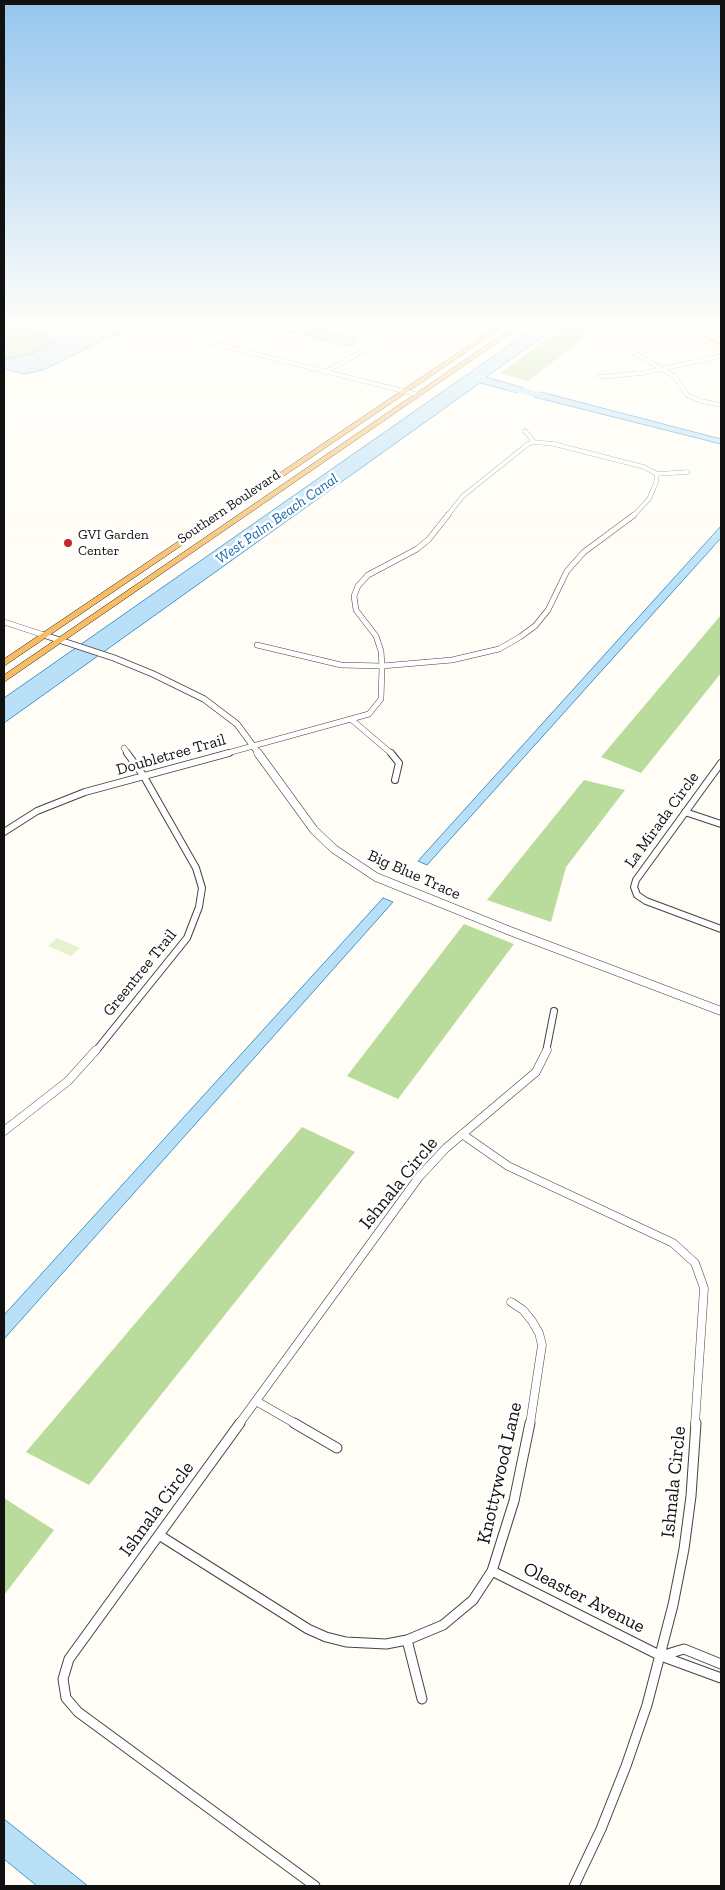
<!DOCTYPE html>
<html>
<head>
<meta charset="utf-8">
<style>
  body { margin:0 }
  #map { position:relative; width:725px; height:1890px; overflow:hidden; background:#fffdf5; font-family:"Zilla Slab",serif }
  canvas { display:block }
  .frame { position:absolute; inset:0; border:5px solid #111; pointer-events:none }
</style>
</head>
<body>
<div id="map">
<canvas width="725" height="1890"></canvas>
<div class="frame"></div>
</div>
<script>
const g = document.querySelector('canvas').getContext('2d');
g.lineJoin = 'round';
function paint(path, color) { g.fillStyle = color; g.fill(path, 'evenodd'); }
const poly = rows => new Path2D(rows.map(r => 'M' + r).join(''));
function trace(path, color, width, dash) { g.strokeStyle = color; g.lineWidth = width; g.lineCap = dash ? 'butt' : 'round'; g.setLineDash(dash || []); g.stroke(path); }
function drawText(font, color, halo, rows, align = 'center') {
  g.font = font + ' "Zilla Slab",serif'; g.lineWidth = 5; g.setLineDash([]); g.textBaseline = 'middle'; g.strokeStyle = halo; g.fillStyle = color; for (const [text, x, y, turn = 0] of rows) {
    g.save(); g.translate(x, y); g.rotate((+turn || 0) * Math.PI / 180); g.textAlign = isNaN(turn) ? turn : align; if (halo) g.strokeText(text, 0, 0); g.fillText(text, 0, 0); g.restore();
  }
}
const forest = poly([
  [567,325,600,325,528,381,500,373],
  [4,331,26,331,44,336,54,342,35,353,4,360],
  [721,615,721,673,641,773,601,757],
  [584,780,625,790,566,867,551,922,487,900],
  [464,924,514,944,398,1099,347,1076],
  [302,1127,355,1152,89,1485,26,1452],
  [4,1498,54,1530,4,1595]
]);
const pitch = poly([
  [57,938,80,948,71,956,48,946]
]);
const water = poly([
  [7,325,130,325,135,328,130,332,111,336,43,370,25,374,4,369,4,360,35,353,54,342,44,336,26,331,4,331,4,326,7,325],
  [263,325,302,325,356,339,356,342,352,345,344,345,263,325],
  [538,325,560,325,486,377,524,388,518,393,480,383,4,723,4,698,538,325],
  [541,392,721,439,721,444,534,397,541,392],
  [721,526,721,538,427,865,418,861,721,526],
  [383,898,393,902,4,1339,4,1315,383,898],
  [4,1819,88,1886,89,1886,37,1886,4,1859,4,1819]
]);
const canal = poly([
  [510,388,548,397]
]);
const minorFar4 = poly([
  [159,325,208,342,419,395],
  [629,350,674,376,687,395,701,401,721,405],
  [325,372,366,349,370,341,359,333,326,325],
  [598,377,643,373,721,356],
  [525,431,534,442],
  [657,474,688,472],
  [447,516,463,496,528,444,534,442,554,444,644,467,657,474,656,483,649,499,633,516]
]);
const minorFar3 = poly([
  [4,622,44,635],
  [257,645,341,665,382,666],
  [382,666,381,651,376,636,356,610,354,596,358,586,368,575,417,549,429,539,448,515],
  [382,666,452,660,499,649,520,637,535,626,548,610,567,571,584,552,634,515],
  [352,720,392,754],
  [124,748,128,754],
  [224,754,369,714,381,699,382,666]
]);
const minorFar2 = poly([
  [391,753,399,763,395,780],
  [721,763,636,880,634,887,637,895,646,901,721,929],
  [685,812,721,824],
  [4,832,37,811,85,792,229,753],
  [95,1052,187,938,199,907,202,888,196,868,143,775,127,753],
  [546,1052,554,1011]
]);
const minorFar1 = poly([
  [4,1131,68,1081,96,1050],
  [462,1134,508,1166,673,1243,695,1263,704,1288,695,1424],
  [511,1302,523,1310,532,1321,539,1333,542,1345,530,1424],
  [256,1401,296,1424],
  [239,1424,419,1177,446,1148,536,1072,547,1050]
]);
const minor = poly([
  [240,1423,69,1659,63,1679,66,1698,78,1712,315,1886],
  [294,1423,337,1448],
  [159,1535,308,1629,326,1637,346,1642,386,1644,407,1640,443,1625,473,1600,492,1571,514,1501,530,1423],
  [492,1571,661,1656,721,1678],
  [407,1640,422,1699],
  [661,1656,684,1649,721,1664],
  [574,1886,601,1829,626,1766,647,1705,673,1605,684,1549,691,1496,696,1423]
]);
const tertiaryFar1 = poly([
  [44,635,114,658,153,674,204,699,237,724,259,754]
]);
const tertiary = poly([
  [258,753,314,830,334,849,376,877,510,931,721,1011]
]);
const secondary = poly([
  [672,325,721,347],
  [692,327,721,340]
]);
const trunk = poly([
  [499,325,506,325,4,666,4,659,499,325],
  [516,325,523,325,4,682,4,675,516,325]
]);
const markers = [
  [68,543,5,"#c4262e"]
];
const farStreetnames = [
  ["Southern Boulevard",229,507,-34]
];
const farPoinames = [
  ["GVI Garden",78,535],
  ["Center",78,551]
];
const farWaternames = [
  ["West Palm Beach Canal",277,519,-35]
];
const streetNames = [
  ["Doubletree Trail",171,755,-16],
  ["La Mirada Circle",662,820,-54],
  ["Big Blue Trace",414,875,24],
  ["Greentree Trail",140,973,-51]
];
const nearStreetnames = [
  ["Ishnala Circle",399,1183,-51],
  ["Knottywood Lane",500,1473,-77],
  ["Ishnala Circle",674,1482,-84],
  ["Ishnala Circle",157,1509,-54],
  ["Oleaster Avenue",584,1598,27]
];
paint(forest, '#b9dc9c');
paint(pitch, '#e6f2cf');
paint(water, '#b9e0f7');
trace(water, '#3f96cf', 1);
trace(canal, '#b9e0f7', 5.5);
trace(minorFar4, '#444', 4.5);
trace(minorFar3, '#444', 6);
trace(minorFar2, '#444', 8);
trace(minorFar1, '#444', 9);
trace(minor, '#444', 11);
trace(tertiaryFar1, '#444', 7);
trace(tertiary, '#444', 9);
trace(secondary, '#333', 6);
trace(trunk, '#222', 1);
trace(minorFar4, '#fff', 4);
trace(minorFar3, '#fff', 5);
trace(minorFar2, '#fff', 6);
trace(minorFar1, '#fff', 8);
trace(minor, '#fff', 9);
trace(tertiaryFar1, '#fff', 5.5);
trace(tertiary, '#fff', 8);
trace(secondary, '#fff6b0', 5.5);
paint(trunk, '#f7bc64');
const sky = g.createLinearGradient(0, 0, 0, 590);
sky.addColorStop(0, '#95c6ee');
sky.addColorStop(0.55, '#fffefa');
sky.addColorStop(1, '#fffefa00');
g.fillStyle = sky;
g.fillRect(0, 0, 725, 590);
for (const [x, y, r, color] of markers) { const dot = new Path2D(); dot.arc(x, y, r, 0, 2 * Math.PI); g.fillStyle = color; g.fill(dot); trace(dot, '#fff', 2); }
drawText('14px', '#111', '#fff', farStreetnames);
drawText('14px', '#111', '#fff', farPoinames, 'left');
drawText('italic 15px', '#1768a6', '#fff', farWaternames);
drawText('16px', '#111', '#fff', streetNames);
drawText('19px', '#111', '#fff', nearStreetnames);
</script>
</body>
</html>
